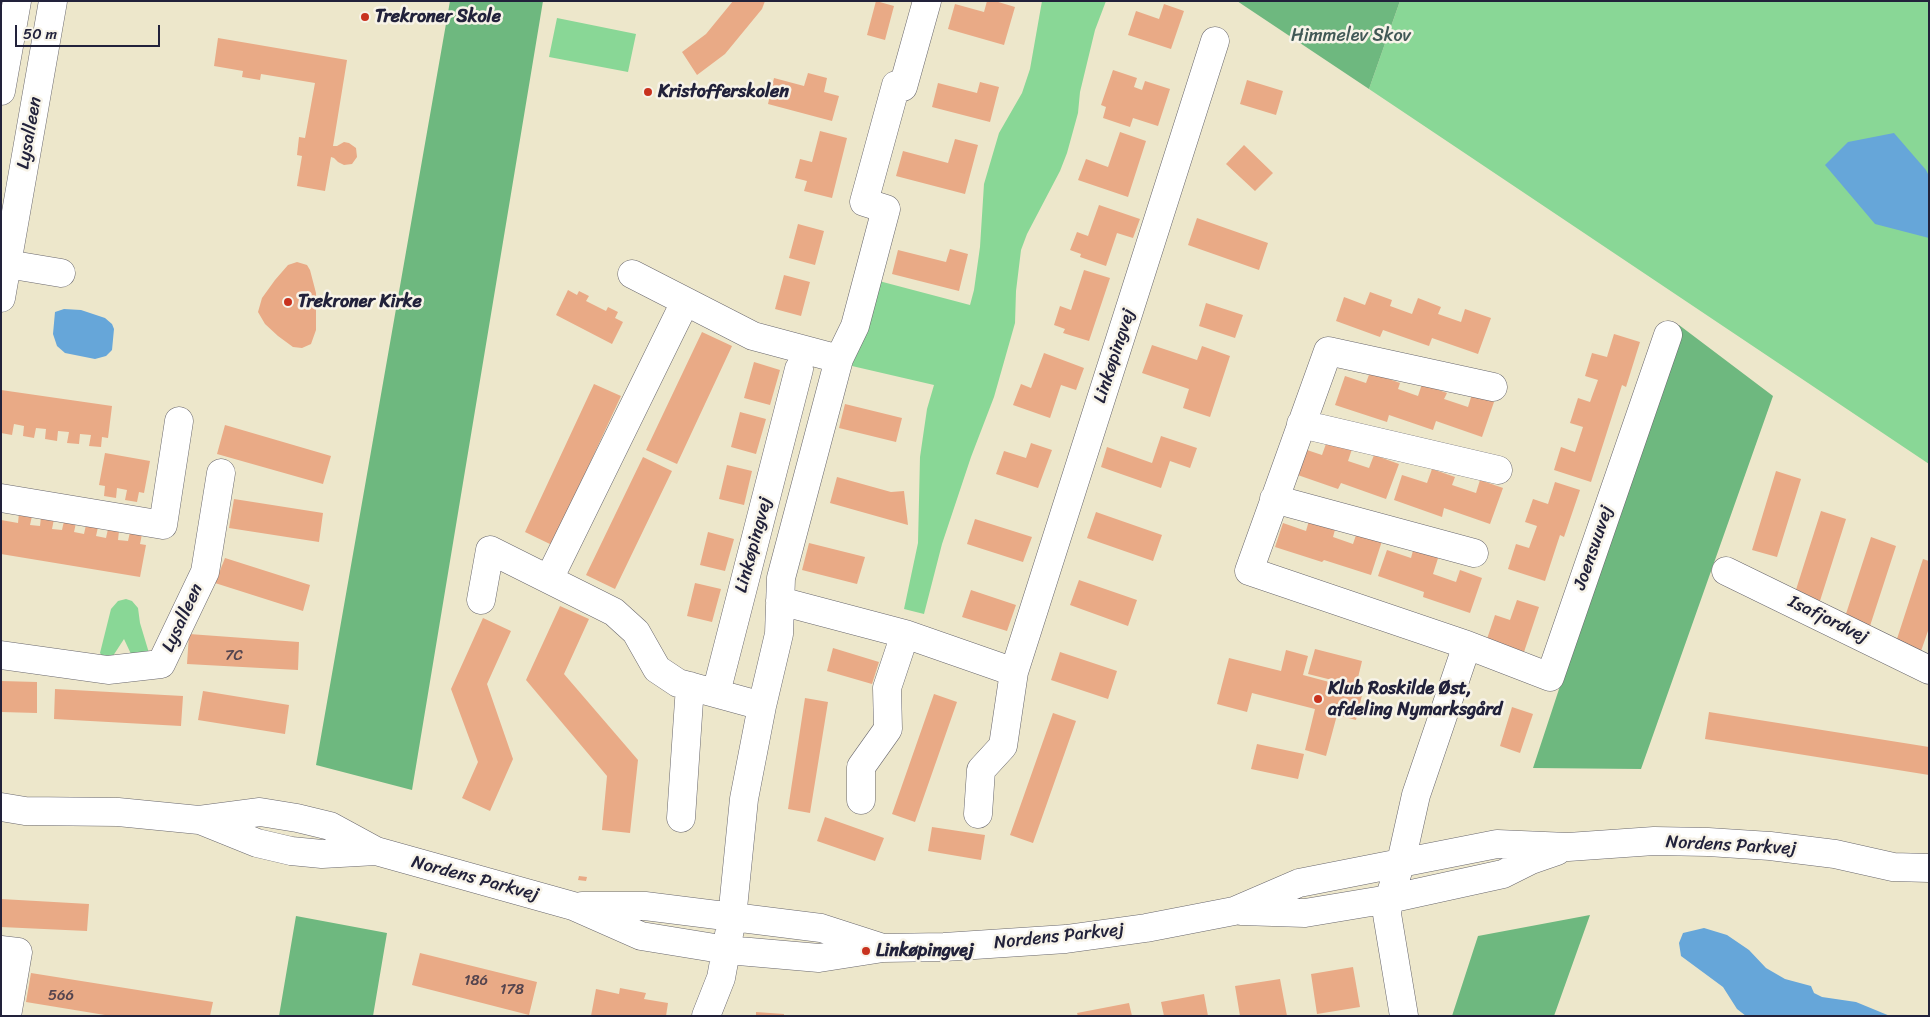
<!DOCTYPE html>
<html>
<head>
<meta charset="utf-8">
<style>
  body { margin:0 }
  #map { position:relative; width:1930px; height:1017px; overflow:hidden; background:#ede7cb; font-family:Sriracha,sans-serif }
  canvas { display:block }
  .frame { position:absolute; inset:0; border:2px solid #22223b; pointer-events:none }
  .scale { position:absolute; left:15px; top:25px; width:145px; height:22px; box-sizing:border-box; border:2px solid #22223b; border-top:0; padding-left:6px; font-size:15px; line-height:18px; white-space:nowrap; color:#22223b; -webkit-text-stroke:4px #f7f3e8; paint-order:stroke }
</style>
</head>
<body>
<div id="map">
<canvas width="1930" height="1017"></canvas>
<div class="frame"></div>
<div class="scale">50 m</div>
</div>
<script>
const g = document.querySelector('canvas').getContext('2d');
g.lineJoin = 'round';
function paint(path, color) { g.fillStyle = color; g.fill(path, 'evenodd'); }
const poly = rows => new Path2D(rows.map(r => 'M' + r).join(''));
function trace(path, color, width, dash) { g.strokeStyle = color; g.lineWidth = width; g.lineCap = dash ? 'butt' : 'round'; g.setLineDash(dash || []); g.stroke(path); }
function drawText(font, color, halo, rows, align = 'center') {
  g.font = font + ' Sriracha,sans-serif'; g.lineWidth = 5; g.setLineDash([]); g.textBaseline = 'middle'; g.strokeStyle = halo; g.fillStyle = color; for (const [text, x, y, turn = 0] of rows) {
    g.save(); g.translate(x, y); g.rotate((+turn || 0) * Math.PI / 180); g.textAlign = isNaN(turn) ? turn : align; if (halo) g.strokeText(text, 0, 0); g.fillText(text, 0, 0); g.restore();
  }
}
const green = poly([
  [1042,1,1106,1,1095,30,1080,92,1078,113,1067,153,1060,171,1027,234,1021,250,1016,291,1015,323,994,397,971,457,942,544,924,614,904,609,918,543,920,457,927,409,934,385,852,366,856,347,879,281,970,305,974,290,980,247,984,184,999,133,1022,93,1030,69],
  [1400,1,1929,1,1929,464,1369,89],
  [557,18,636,34,628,72,549,57],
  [126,599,132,601,138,608,140,623,149,653,131,654,124,639,111,659,103,657,100,653,111,609,118,601]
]);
const forest = poly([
  [450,1,543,1,412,790,316,765],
  [1237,1,1400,1,1369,89],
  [1679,325,1773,396,1641,769,1533,768],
  [1590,915,1554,1016,1452,1016,1478,936],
  [296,916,387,933,373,1016,279,1016]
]);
const water = poly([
  [1894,133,1926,170,1929,176,1929,238,1875,224,1825,165,1848,142],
  [64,309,81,310,105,318,112,324,114,329,112,350,106,356,95,359,65,353,57,346,53,334,55,312],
  [1704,928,1727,935,1749,950,1766,968,1785,979,1811,986,1814,993,1822,997,1856,1002,1890,1016,1746,1016,1737,1009,1723,987,1681,956,1679,943,1683,933]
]);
const building = poly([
  [733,1,765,1,762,9,725,54,697,75,682,52,706,34],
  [876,1,894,6,885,40,867,35],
  [987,1,995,1,1015,7,1004,45,948,29,955,4,984,12],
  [1164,4,1184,11,1171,49,1128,35,1136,11,1159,19],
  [218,38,347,60,333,146,337,146,344,142,349,143,356,148,357,157,352,164,344,165,338,162,334,158,331,157,325,191,297,186,302,156,297,155,299,137,305,138,315,83,261,74,260,80,242,77,243,71,214,66],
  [1113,70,1137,78,1134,87,1142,90,1145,81,1170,89,1158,126,1133,118,1130,127,1103,118,1106,107,1101,105],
  [808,73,827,78,824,92,839,96,832,121,768,104,774,78,804,86],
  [1247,80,1283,91,1276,115,1240,104],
  [980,82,999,87,990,122,932,107,938,83,977,93],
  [820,131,847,138,832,198,804,191,807,181,795,178,800,159,812,162],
  [1120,132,1146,141,1128,197,1078,180,1086,159,1108,167],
  [955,139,978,145,965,194,896,176,903,151,948,163],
  [1244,145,1273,173,1255,191,1226,164],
  [1099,205,1140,219,1133,238,1117,233,1106,266,1080,257,1081,254,1070,250,1077,232,1088,236],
  [1197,218,1268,243,1259,270,1188,245],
  [798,224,824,231,815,265,789,258],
  [950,249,968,254,959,291,892,274,898,250,946,262],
  [297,262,307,265,310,270,316,293,316,330,311,344,302,348,293,347,278,336,265,324,258,312,262,298,275,280,288,265],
  [1084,270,1110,278,1089,341,1063,333,1065,329,1054,325,1060,306,1071,310],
  [784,275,810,282,801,316,775,309],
  [568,290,577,295,579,291,589,296,586,301,606,311,608,307,618,312,615,318,623,322,612,344,556,315],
  [1370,292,1392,300,1390,306,1412,314,1418,298,1441,307,1438,314,1461,322,1465,309,1491,318,1478,354,1432,338,1429,346,1383,330,1380,337,1336,321,1344,297,1365,305],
  [1206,303,1243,315,1235,338,1199,326],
  [702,332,732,346,677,464,646,450],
  [1614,334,1640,342,1626,387,1622,385,1591,482,1554,470,1561,447,1575,452,1583,427,1570,423,1578,398,1590,402,1598,380,1585,376,1592,353,1607,357],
  [1152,345,1197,360,1202,346,1230,356,1210,417,1183,408,1189,389,1142,373],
  [1044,353,1084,368,1076,390,1061,385,1050,418,1013,405,1021,384,1031,388],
  [754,362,780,370,770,405,744,398],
  [1370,372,1400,383,1398,389,1418,396,1422,384,1447,393,1444,399,1468,407,1472,394,1494,402,1482,437,1436,421,1433,430,1389,415,1387,422,1335,405,1345,376,1366,383],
  [594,384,621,396,552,545,525,532],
  [1,390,112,406,108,438,102,437,101,447,89,446,91,435,80,434,79,444,67,443,69,432,58,431,57,441,45,439,46,429,36,428,34,438,23,436,24,426,14,424,12,435,1,433],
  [845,404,902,418,896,442,839,428],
  [740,412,766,419,756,454,731,447],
  [225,425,331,456,323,484,217,454],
  [1161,436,1197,448,1190,468,1170,461,1161,488,1101,467,1107,447,1152,463],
  [1327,441,1352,449,1348,461,1369,468,1374,455,1399,464,1386,499,1341,483,1338,489,1292,473,1301,448,1322,455],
  [1031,443,1052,450,1038,488,996,474,1004,451,1026,458],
  [105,453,150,461,144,493,139,492,137,502,125,500,127,490,117,488,116,498,104,496,105,486,99,485],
  [643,457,672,471,615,589,586,575],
  [727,465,752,471,744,505,719,499],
  [1432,469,1455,477,1452,485,1476,493,1480,480,1503,488,1490,524,1444,508,1442,517,1394,500,1402,475,1427,483],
  [1776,471,1801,479,1777,557,1752,550],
  [837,477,891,492,904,491,908,525,830,503],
  [1555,482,1580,490,1564,537,1560,535,1545,581,1508,569,1516,544,1529,548,1537,526,1525,522,1533,499,1548,504],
  [234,499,323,513,319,542,229,528],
  [1821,511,1846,519,1819,604,1794,596],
  [1096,512,1162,535,1153,561,1087,538],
  [19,513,32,516,30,525,40,526,41,517,54,519,52,529,62,530,64,521,76,523,74,532,84,534,86,525,98,527,96,536,106,538,108,529,119,531,118,540,128,541,130,532,142,534,140,544,146,545,140,577,1,554,1,520,18,523],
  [1310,517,1336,526,1333,537,1353,544,1357,532,1382,541,1371,575,1324,560,1322,562,1275,547,1283,523,1306,531],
  [975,519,1032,537,1023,562,967,544],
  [708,532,734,539,725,571,700,565],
  [1871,537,1896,546,1869,629,1844,620],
  [809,543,865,557,857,584,802,570],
  [1414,547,1439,555,1433,574,1456,582,1460,570,1482,578,1470,613,1423,597,1424,592,1378,576,1387,550,1411,558],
  [225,558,310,585,303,611,215,583],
  [1923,559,1929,561,1929,628,1920,654,1895,645],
  [1079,580,1137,600,1128,626,1070,605],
  [695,583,721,589,712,622,687,616],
  [971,590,1016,605,1007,631,962,617],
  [1517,600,1539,607,1524,652,1487,639,1495,615,1510,620],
  [560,606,589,619,564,674,638,760,630,833,602,830,607,776,526,680],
  [483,618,511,631,487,684,513,759,490,811,462,798,478,762,451,689],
  [189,634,299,642,298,670,187,664],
  [833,648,879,662,872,684,827,671],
  [1315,649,1362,661,1356,686,1308,674],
  [1286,650,1308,656,1303,675,1363,691,1356,720,1337,715,1326,756,1305,750,1315,709,1252,693,1247,712,1217,704,1229,658,1281,671],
  [1060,652,1117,671,1108,699,1051,680],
  [1,681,37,682,37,713,1,712],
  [55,689,183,696,181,726,54,719],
  [203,691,289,705,285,734,198,720],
  [934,694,957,702,915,822,892,814],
  [805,698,828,702,810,813,788,809],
  [1512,707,1533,714,1520,753,1500,746],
  [1709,712,1929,747,1929,775,1705,739],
  [1053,713,1076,721,1033,843,1010,835],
  [1257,744,1304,754,1298,779,1251,769],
  [825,817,884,838,875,861,817,841],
  [932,827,985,835,981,860,928,851],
  [579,876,587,877,586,881,578,880],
  [1,899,89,904,87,931,1,927],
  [420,953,537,982,529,1015,412,985],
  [1353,967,1360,1007,1317,1014,1311,974],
  [31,973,213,1002,210,1016,111,1016,26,1002],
  [1280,979,1287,1016,1240,1016,1235,986],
  [620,988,646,993,644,999,668,1003,666,1016,591,1016,596,989,619,994],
  [1204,994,1208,1016,1164,1016,1161,1002],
  [1129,1003,1132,1016,1078,1016,1077,1013],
  [756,1012,784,1014,784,1016,756,1016]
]);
const minor = poly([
  [1,91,17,1],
  [1,263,61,273],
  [632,274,753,336,839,359],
  [1,298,53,1],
  [1493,387,1328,351,1249,571,1467,645,1550,677,1668,335],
  [1301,424,1498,470],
  [1,498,163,525,179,421],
  [1274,499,1474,553],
  [1726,571,1929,670],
  [549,579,685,302],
  [481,600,490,550,614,612,636,632,657,669,678,683,762,706],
  [780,601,905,634,1014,672,1215,41],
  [1,655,108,670,161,664,205,572,221,473],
  [716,693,799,369],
  [861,800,861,767,888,729,887,688,905,634],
  [1,807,25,811,118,812,199,820,260,812,297,818,330,826,376,851,573,906,641,936,727,950,819,958,883,948,944,947,1066,939,1146,928,1234,911,1299,883,1497,844,1568,847,1654,841,1708,842,1770,846,1835,854,1893,867,1929,868],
  [978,814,981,770,1003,746,1014,672],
  [681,818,690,686],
  [200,820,257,843,291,851,322,854,376,851],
  [582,906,645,906,821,928,880,947],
  [1241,911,1305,913,1389,899,1503,874,1531,860,1557,851],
  [1,950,18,952,7,1016],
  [706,1016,721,978,732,918,744,799,762,706,779,634,781,578,839,359,855,326,886,209,864,202,896,85,903,87,927,1],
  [1404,1016,1387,914,1389,899,1401,862,1416,795,1467,645]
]);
const markers = [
  [365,17,5,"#c8321e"],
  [648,92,5,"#c8321e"],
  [288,302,5,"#c8321e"],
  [1318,699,5,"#c8321e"],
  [866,951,5,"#c8321e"]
];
const numberNames = [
  ["7C",234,656],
  ["186",476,981],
  ["178",512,990],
  ["566",61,996]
];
const poiNames = [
  ["Trekroner Skole",375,17],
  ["Kristofferskolen",658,92],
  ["Trekroner Kirke",298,302],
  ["Klub Roskilde Øst,",1328,689],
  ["afdeling Nymarksgård",1328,710],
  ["Linkøpingvej",876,951]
];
const parkNames = [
  ["Himmelev Skov",1351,36]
];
const streetNames = [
  ["Lysalleen",30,133,-80],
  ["Linkøpingvej",1115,356,-72],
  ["Linkøpingvej",754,545,-75],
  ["Joensuuvej",1594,548,-71],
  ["Lysalleen",183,618,-65],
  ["Isafjordvej",1828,620,26],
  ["Nordens Parkvej",1731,846,3],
  ["Nordens Parkvej",475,879,15],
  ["Nordens Parkvej",1059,937,-6]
];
paint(green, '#89d796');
paint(forest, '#6eb87f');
paint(water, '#66a6d9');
paint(building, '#e9aa86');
trace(minor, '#69676d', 29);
trace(minor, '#fff', 28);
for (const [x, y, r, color] of markers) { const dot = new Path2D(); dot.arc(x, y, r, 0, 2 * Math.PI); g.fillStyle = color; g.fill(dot); trace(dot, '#f7f3e8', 2); }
drawText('15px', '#54444e', null, numberNames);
drawText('bold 18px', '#22223b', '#f7f3e8', poiNames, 'left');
drawText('18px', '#415856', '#f7f3e8', parkNames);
drawText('18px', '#22223b', '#f7f3e8', streetNames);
</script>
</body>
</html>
